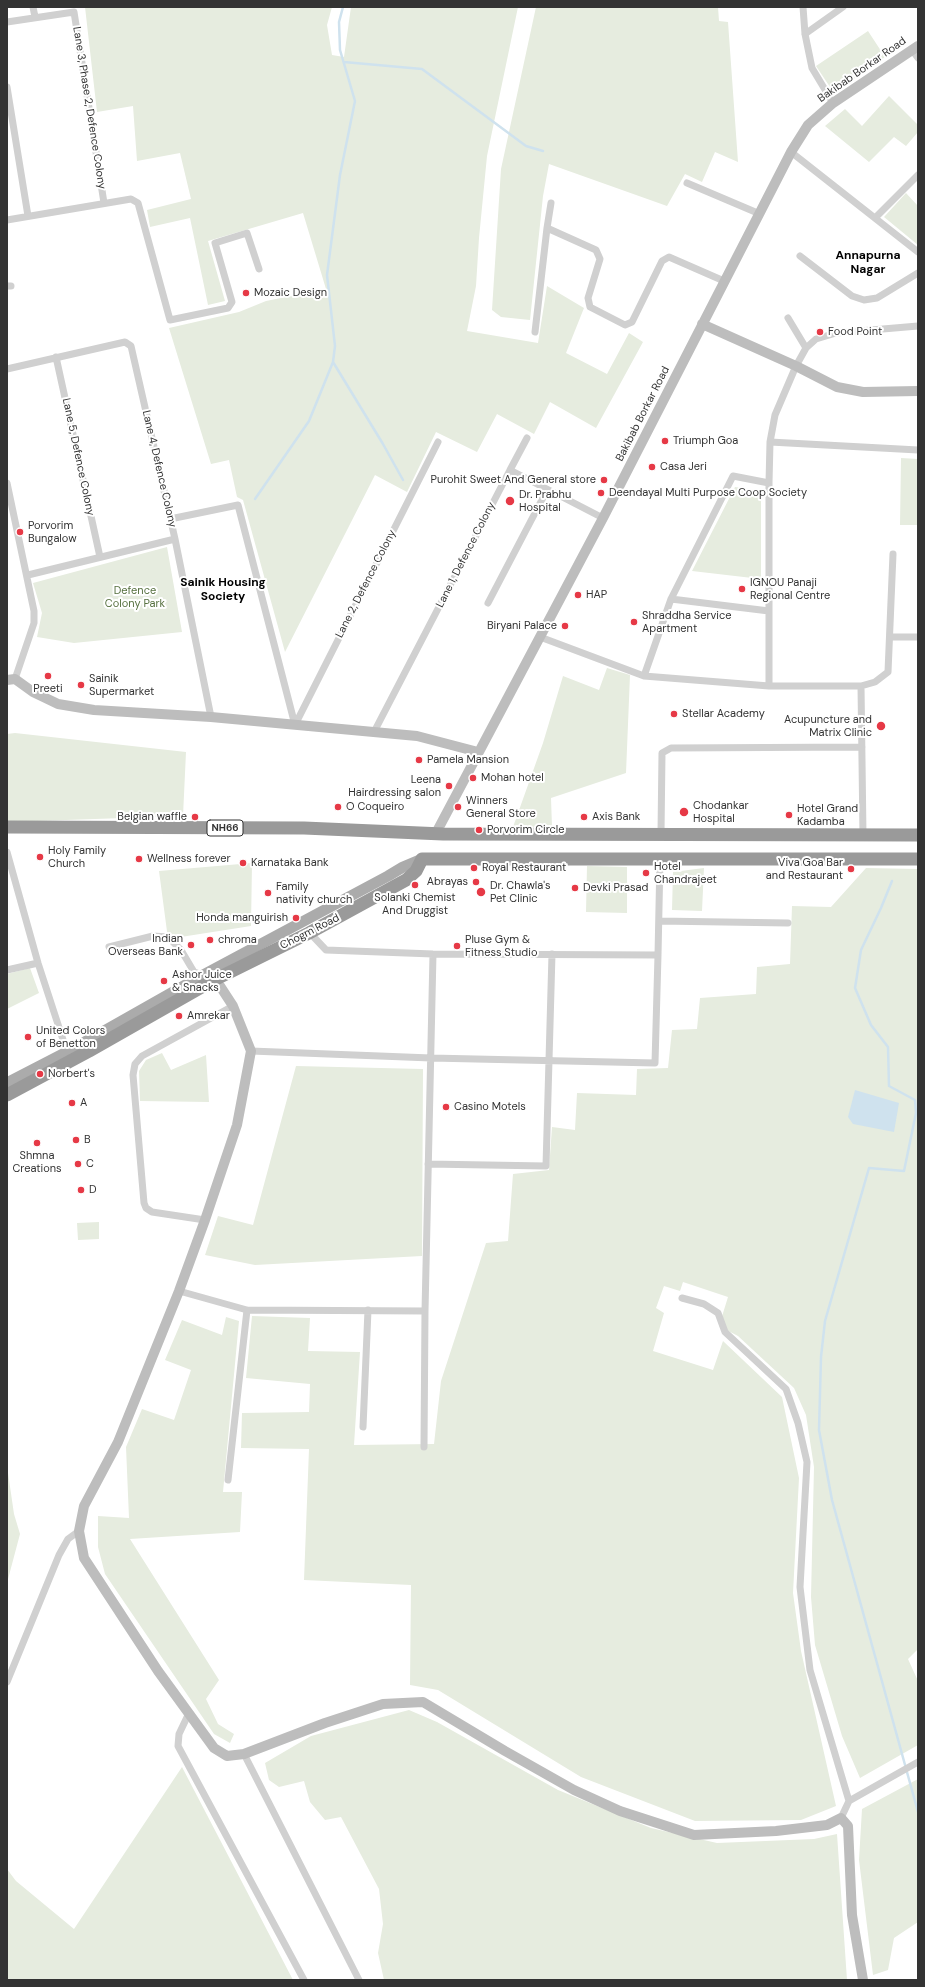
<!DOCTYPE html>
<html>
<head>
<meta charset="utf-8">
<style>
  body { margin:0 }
  #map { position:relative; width:925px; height:1987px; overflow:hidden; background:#fff; font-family:"DM Sans",sans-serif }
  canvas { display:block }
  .frame { position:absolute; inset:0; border:8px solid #333; pointer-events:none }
</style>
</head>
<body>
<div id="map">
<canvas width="925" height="1987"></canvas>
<div class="frame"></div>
</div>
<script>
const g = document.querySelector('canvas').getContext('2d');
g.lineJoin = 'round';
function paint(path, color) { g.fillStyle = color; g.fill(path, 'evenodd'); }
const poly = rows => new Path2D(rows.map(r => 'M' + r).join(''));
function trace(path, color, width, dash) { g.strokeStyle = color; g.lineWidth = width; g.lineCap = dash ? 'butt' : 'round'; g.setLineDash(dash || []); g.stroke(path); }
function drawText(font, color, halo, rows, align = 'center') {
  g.font = font + ' "DM Sans",sans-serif'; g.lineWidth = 4; g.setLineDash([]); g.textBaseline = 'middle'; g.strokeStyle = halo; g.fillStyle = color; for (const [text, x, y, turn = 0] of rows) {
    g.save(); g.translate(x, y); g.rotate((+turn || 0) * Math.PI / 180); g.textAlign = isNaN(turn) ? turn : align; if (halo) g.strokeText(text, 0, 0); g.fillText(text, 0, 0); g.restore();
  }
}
const green = poly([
  [85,7,332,7,327,25,332,55,344,57,351,7,518,7,487,156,479,238,476,286,467,331,538,343,547,286,584,308,566,353,607,374,629,333,643,342,596,428,550,402,534,434,497,414,477,452,436,432,407,492,375,475,285,652,243,500,237,497,229,460,211,464,169,328,239,312,266,301,326,289,303,213,208,241,225,301,208,305,190,218,150,227,147,210,191,199,180,153,137,161,133,106,97,112],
  [536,7,718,7,719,21,728,22,738,162,715,152,702,182,685,174,667,206,549,164,543,196,530,320,501,317,492,310,501,169],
  [868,31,885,57,834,93,816,66],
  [889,96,918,125,918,132,906,146,894,137,869,162,825,126,845,109,862,126],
  [906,193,918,206,918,245,884,217],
  [901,458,918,459,918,525,900,525],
  [735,487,761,491,761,579,692,571],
  [167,547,182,632,74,643,37,637,42,613,33,583],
  [607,668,630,675,626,773,551,798,552,827,513,827,543,743,563,676,599,690],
  [15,733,186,752,183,816,7,822,7,734],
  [252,863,251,926,168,939,159,871],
  [587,866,627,867,627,913,586,912],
  [704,868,702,911,672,910,673,872],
  [866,868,918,869,918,1649,908,1659,918,1681,918,1745,860,1778,842,1736,815,1645,811,1597,814,1467,806,1415,794,1388,738,1336,719,1326,728,1297,683,1282,680,1291,664,1286,656,1308,664,1313,653,1351,713,1370,723,1341,782,1397,799,1478,793,1593,801,1651,836,1806,801,1820,695,1821,581,1777,438,1690,410,1685,411,1585,304,1580,309,1449,241,1448,242,1413,309,1412,310,1384,246,1378,252,1316,310,1318,308,1351,360,1352,354,1445,434,1444,441,1381,486,1243,508,1241,513,1174,549,1170,552,1127,575,1130,577,1093,636,1095,637,1069,668,1068,672,1030,697,1029,700,998,756,994,757,967,790,964,792,906,831,907],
  [30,968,39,993,7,1009,7,974],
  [162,1053,171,1070,206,1055,209,1102,140,1101,139,1071,146,1060],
  [296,1066,423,1069,422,1256,255,1265,205,1255,218,1216,253,1225],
  [99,1222,99,1239,78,1240,77,1223],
  [226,1317,239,1321,223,1492,242,1492,240,1532,130,1539,219,1680,206,1699,218,1724,234,1734,230,1743,214,1734,105,1574,98,1547,98,1516,129,1518,126,1447,142,1409,174,1420,191,1370,165,1360,182,1320,222,1335],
  [7,1466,14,1514,20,1534,7,1583],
  [409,1710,437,1722,558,1790,651,1828,717,1843,814,1839,837,1834,847,1980,384,1980,378,1953,383,1924,379,1889,341,1817,325,1820,310,1802,304,1781,279,1787,269,1780,265,1763,311,1736],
  [182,1767,293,1980,7,1980,7,1869,16,1881,74,1929],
  [918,1779,918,1922,894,1938,888,1970,873,1975,859,1860,862,1809]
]);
const water = poly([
  [855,1090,899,1103,894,1132,853,1124,848,1117]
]);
const stream = poly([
  [344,62,422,69,526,146,543,151],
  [333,362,383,444,403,480],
  [255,499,309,421,333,362,335,346,327,275,340,175,355,101,340,50,339,22,343,7],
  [892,881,881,908,861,950,855,988,871,1025,888,1047,889,1086,915,1100,916,1113,904,1171,869,1168,825,1321,821,1357,819,1430,832,1500,918,1812]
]);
const street = poly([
  [33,7,35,17],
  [803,7,805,34,812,68,833,103],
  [7,22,74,12,104,203],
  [805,34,843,7],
  [912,50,918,58],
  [7,87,28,216],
  [791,152,918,252],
  [687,183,760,214],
  [875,218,918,175],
  [7,220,131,199,138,203,170,320,228,308,232,302,215,243,247,233,259,269],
  [547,228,551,203],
  [800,256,852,296,864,300,877,298,918,273],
  [7,286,11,286],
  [788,318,806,348],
  [535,332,547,228,596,250,600,259,588,298,590,307,625,325,632,322,662,261,669,257,724,281],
  [56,357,100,557],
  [7,369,125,342,131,346,175,539,211,717],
  [770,442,918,450],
  [510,470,527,438],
  [7,483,34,611,34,623,15,679],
  [170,519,238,505,295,725],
  [28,575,175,539],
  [671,599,769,611],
  [488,603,547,490],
  [540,637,644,676,769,686,861,686,875,682,888,672,893,554],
  [890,637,918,637],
  [644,676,671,599,733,476,769,483],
  [769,686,769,483,770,442,775,415,796,366,806,348,816,339,836,333,918,326],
  [861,686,863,835],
  [295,725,438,442],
  [374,732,510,470,603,518],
  [661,833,662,753,671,748,862,747],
  [7,852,38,963,67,1052],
  [659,921,788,923],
  [308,931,326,950,433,954,658,955,660,859],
  [109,947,153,936,168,937,181,950,194,972,203,975],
  [7,970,38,963],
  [251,1051,431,1058,655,1063,658,955],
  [428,1164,546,1166,552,954],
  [205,1220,152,1212,146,1208,144,1203,133,1075,135,1064,142,1056,233,1006],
  [179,1291,247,1310,425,1311],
  [682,1298,704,1304,718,1313,725,1332,786,1389,798,1423,807,1462,800,1587,810,1670,849,1801],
  [363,1427,368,1310],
  [424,1447,425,1311,433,954],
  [228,1480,247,1310],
  [7,1682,59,1555,68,1539,79,1531],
  [189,1713,179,1734,178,1746,304,1980],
  [244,1754,359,1980],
  [841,1818,849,1801,918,1762]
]);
const secondary = poly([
  [702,324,796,366,837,387,863,392,918,391],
  [7,680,15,679,33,692,58,704,94,710,211,717,417,736,478,752],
  [436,833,603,518,791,152,808,125,833,103,918,46],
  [207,978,220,986,233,1006,251,1051,237,1125,205,1220,179,1291,118,1442,84,1506,79,1531,84,1558,158,1671,214,1748,227,1756,244,1754,325,1723,383,1704,423,1702,505,1751,574,1790,620,1811,694,1835,776,1831,827,1825,841,1818,848,1826,852,1915,863,1980]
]);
const primary = poly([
  [7,1083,67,1052,203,975,388,876,403,867,422,859]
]);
const highway = poly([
  [7,827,304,828,443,834,918,835],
  [7,1095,89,1051,212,981,309,933,406,880,416,871,422,859,918,859]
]);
const markers = [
  [246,293,4,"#e63946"],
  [820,332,4,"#e63946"],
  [665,441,4,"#e63946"],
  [652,467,4,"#e63946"],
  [604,480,4,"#e63946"],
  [601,493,4,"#e63946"],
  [510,501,5,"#e63946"],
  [20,532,4,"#e63946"],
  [742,589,4,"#e63946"],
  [578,595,4,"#e63946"],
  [634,622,4,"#e63946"],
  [565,626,4,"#e63946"],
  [48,676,4,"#e63946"],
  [81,685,4,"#e63946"],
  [674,714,4,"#e63946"],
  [881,726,5,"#e63946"],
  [419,760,4,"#e63946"],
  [473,778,4,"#e63946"],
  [449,786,4,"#e63946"],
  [338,807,4,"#e63946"],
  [458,807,4,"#e63946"],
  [684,812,5,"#e63946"],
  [789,815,4,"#e63946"],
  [195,817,4,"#e63946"],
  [584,817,4,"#e63946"],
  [479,830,4,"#e63946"],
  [40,857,4,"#e63946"],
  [139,859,4,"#e63946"],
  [243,863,4,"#e63946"],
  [474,868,4,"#e63946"],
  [851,869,4,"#e63946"],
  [646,873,4,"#e63946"],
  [476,882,4,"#e63946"],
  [415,885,4,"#e63946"],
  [575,888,4,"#e63946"],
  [481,892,5,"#e63946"],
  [268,893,4,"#e63946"],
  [296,918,4,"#e63946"],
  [210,940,4,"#e63946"],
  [191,945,4,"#e63946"],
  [457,946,4,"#e63946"],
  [164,981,4,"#e63946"],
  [179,1016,4,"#e63946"],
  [28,1037,4,"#e63946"],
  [40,1074,4,"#e63946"],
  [72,1103,4,"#e63946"],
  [446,1107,4,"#e63946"],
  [76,1140,4,"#e63946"],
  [37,1143,4,"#e63946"],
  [78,1164,4,"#e63946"],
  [81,1190,4,"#e63946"]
];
const shields = [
  [225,828,36]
];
const shieldNames = [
  ["NH66",225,828]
];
const streetNames = [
  ["Bakibab Borkar Road",862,70,-35],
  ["Lane 3, Phase 2, Defence Colony",89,108,81],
  ["Bakibab Borkar Road",643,414,-63],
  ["Lane 5, Defence Colony",78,457,78],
  ["Lane 4, Defence Colony",159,469,77],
  ["Lane 1, Defence Colony",466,555,-63],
  ["Lane 2, Defence Colony",366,584,-63],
  ["Chogm Road",310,932,-27]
];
const poiNames = [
  ["Mozaic Design",254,293],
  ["Food Point",828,332],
  ["Triumph Goa",673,441],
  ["Casa Jeri",660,467],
  ["Purohit Sweet And General store",596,480,"right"],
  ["Deendayal Multi Purpose Coop Society",609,493],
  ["Dr. Prabhu",519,495],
  ["Hospital",519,508],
  ["Porvorim",28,526],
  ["Bungalow",28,539],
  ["IGNOU Panaji",750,583],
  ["Regional Centre",750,596],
  ["HAP",586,595],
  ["Shraddha Service",642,616],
  ["Apartment",642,629],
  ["Biryani Palace",557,626,"right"],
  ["Sainik",89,679],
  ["Supermarket",89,692],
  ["Preeti",48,689,"center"],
  ["Stellar Academy",682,714],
  ["Acupuncture and",872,720,"right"],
  ["Matrix Clinic",872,733,"right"],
  ["Pamela Mansion",427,760],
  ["Mohan hotel",481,778],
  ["Leena",441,780,"right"],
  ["Hairdressing salon",441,793,"right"],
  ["Winners",466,801],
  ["General Store",466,814],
  ["Chodankar",693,806],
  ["Hospital",693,819],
  ["O Coqueiro",346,807],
  ["Hotel Grand",797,809],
  ["Kadamba",797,822],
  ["Belgian waffle",187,817,"right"],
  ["Axis Bank",592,817],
  ["Porvorim Circle",487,830],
  ["Holy Family",48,851],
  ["Church",48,864],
  ["Wellness forever",147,859],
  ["Karnataka Bank",251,863],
  ["Viva Goa Bar",843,863,"right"],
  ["and Restaurant",843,876,"right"],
  ["Hotel",654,867],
  ["Chandrajeet",654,880],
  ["Royal Restaurant",482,868],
  ["Abrayas",468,882,"right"],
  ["Dr. Chawla's",490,886],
  ["Pet Clinic",490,899],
  ["Family",276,887],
  ["nativity church",276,900],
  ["Devki Prasad",583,888],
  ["Solanki Chemist",415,898,"center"],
  ["And Druggist",415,911,"center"],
  ["Honda manguirish",288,918,"right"],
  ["Indian",183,939,"right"],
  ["Overseas Bank",183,952,"right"],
  ["chroma",218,940],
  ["Pluse Gym &",465,940],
  ["Fitness Studio",465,953],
  ["Ashor Juice",172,975],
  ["& Snacks",172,988],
  ["Amrekar",187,1016],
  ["United Colors",36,1031],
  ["of Benetton",36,1044],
  ["Norbert's",48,1074],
  ["A",80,1103],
  ["Casino Motels",454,1107],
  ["B",84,1140],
  ["Shmna",37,1156,"center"],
  ["Creations",37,1169,"center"],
  ["C",86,1164],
  ["D",89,1190]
];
const parkNames = [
  ["Defence",135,591],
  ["Colony Park",135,604]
];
const neighbourhoodNames = [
  ["Annapurna",868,256],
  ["Nagar",868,270],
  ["Sainik Housing",223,583],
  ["Society",223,597]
];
paint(green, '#e6ecdf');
paint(water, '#cfe2ee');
trace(stream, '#cfe2ee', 2.5);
trace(street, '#d0d0d0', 7);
trace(secondary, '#bdbdbd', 10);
trace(primary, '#ababab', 11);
trace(highway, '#9a9a9a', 13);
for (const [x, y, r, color] of markers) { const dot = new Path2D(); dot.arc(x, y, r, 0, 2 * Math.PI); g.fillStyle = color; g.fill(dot); trace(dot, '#fff', 1.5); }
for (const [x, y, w] of shields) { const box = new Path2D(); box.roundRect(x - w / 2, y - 8, w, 16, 3); g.fillStyle = '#fff'; g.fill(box); trace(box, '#333', 1); }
drawText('bold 10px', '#333', null, shieldNames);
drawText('11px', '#333', '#fff', streetNames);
drawText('11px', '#333', '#fff', poiNames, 'left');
drawText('11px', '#56703f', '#fff', parkNames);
drawText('bold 12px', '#000', '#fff', neighbourhoodNames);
</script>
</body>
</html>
